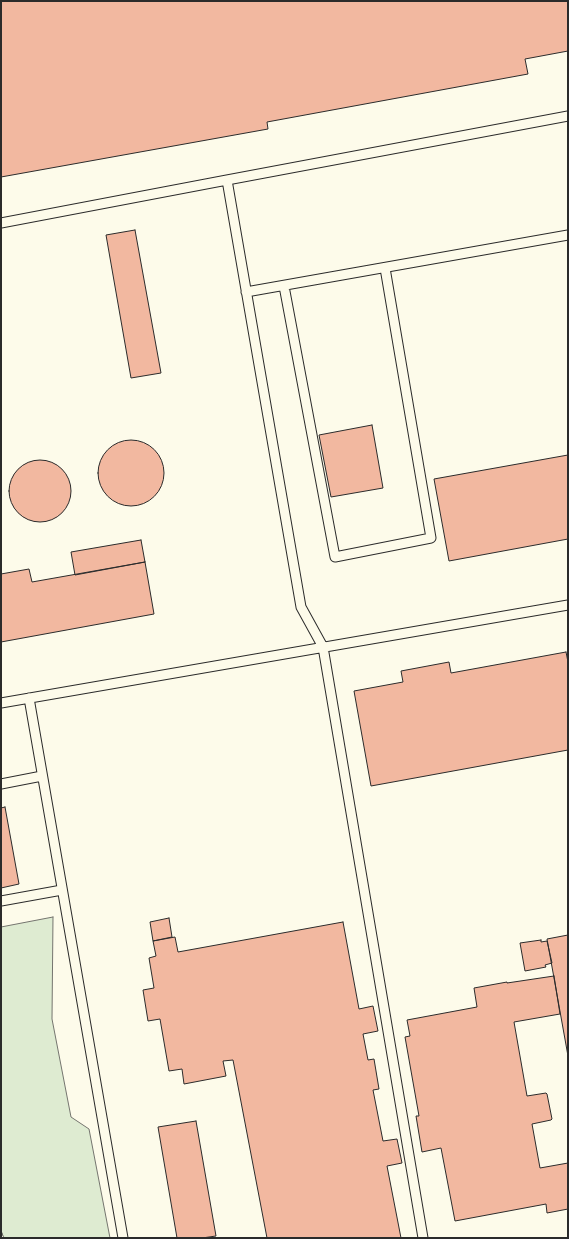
<!DOCTYPE html>
<html>
<head>
<meta charset="utf-8">
<style>
  body { margin:0 }
  #map { position:relative; width:569px; height:1239px; overflow:hidden; background:#fdfbea; font-family:"PT Sans Narrow",sans-serif }
  canvas { display:block }
  .frame { position:absolute; inset:0; border:2px solid #2b2b2b; pointer-events:none }
</style>
</head>
<body>
<div id="map">
<canvas width="569" height="1239"></canvas>
<div class="frame"></div>
</div>
<script>
const g = document.querySelector('canvas').getContext('2d');
g.lineJoin = 'round';
function paint(path, color) { g.fillStyle = color; g.fill(path, 'evenodd'); }
const poly = rows => new Path2D(rows.map(r => 'M' + r).join(''));
function trace(path, color, width, dash) { g.strokeStyle = color; g.lineWidth = width; g.lineCap = dash ? 'butt' : 'round'; g.setLineDash(dash || []); g.stroke(path); }
const green = poly([
  [53,917,52,1019,71,1117,89,1129,110,1238,4,1238,1,1231,1,927,53,917]
]);
const building = poly([
  [1,1,568,1,568,51,525,59,528,74,267,122,268,129,1,177,1,1],
  [135,230,161,373,131,378,106,235,135,230],
  [372,425,383,488,331,497,319,435,372,425],
  '98 473a33 33 0 1 1 66 0a33 33 0 1 1-66 0Z',
  [568,455,568,539,449,561,434,479,568,455],
  '9 491a31 31 0 1 1 62 0a31 31 0 1 1-62 0Z',
  [141,540,145,562,75,575,71,552,141,540],
  [145,562,154,614,1,642,1,574,29,569,32,582,145,562],
  [566,652,568,662,568,750,371,786,354,691,403,682,401,671,449,662,451,673,566,652],
  [5,807,19,884,1,888,1,808,5,807],
  [169,918,172,937,153,941,150,922,169,918],
  [343,922,359,1009,373,1006,378,1031,363,1034,368,1060,374,1059,379,1089,373,1090,383,1141,397,1139,402,1163,387,1166,401,1238,267,1238,233,1060,223,1061,226,1076,184,1084,182,1069,169,1071,160,1019,148,1021,143,990,154,988,149,958,156,956,153,941,175,937,178,952,343,922],
  [568,935,568,1056,547,939,568,935],
  [541,940,541,942,547,941,552,963,545,965,546,967,525,971,520,943,541,940],
  [554,976,560,1014,514,1022,527,1096,546,1093,547,1094,552,1119,551,1120,532,1124,540,1168,568,1163,568,1209,547,1213,546,1204,455,1221,441,1148,422,1152,416,1116,419,1116,405,1037,410,1036,407,1020,477,1007,474,988,507,982,507,983,554,976],
  [196,1121,216,1236,202,1238,177,1238,158,1127,196,1121]
]);
const path = poly([
  [1,1233,3,1238]
]);
const service = poly([
  [1,223,227,180],
  [284,286,335,557,431,538,385,268],
  [246,292,568,235],
  [29,698,123,1238],
  [1,703,568,605],
  [1,784,42,776],
  [1,901,62,890],
  [423,1238,323,647,301,607,227,180,568,116]
]);
paint(green, '#deebd1');
trace(green, '#74746e', 1);
paint(building, '#f2b8a0');
trace(building, '#2b2b2b', 1);
trace(service, '#2b2b2b', 11);
trace(path, '#6a6964', 2.5, [3, 2]);
trace(service, '#fdfbea', 9);
</script>
</body>
</html>
